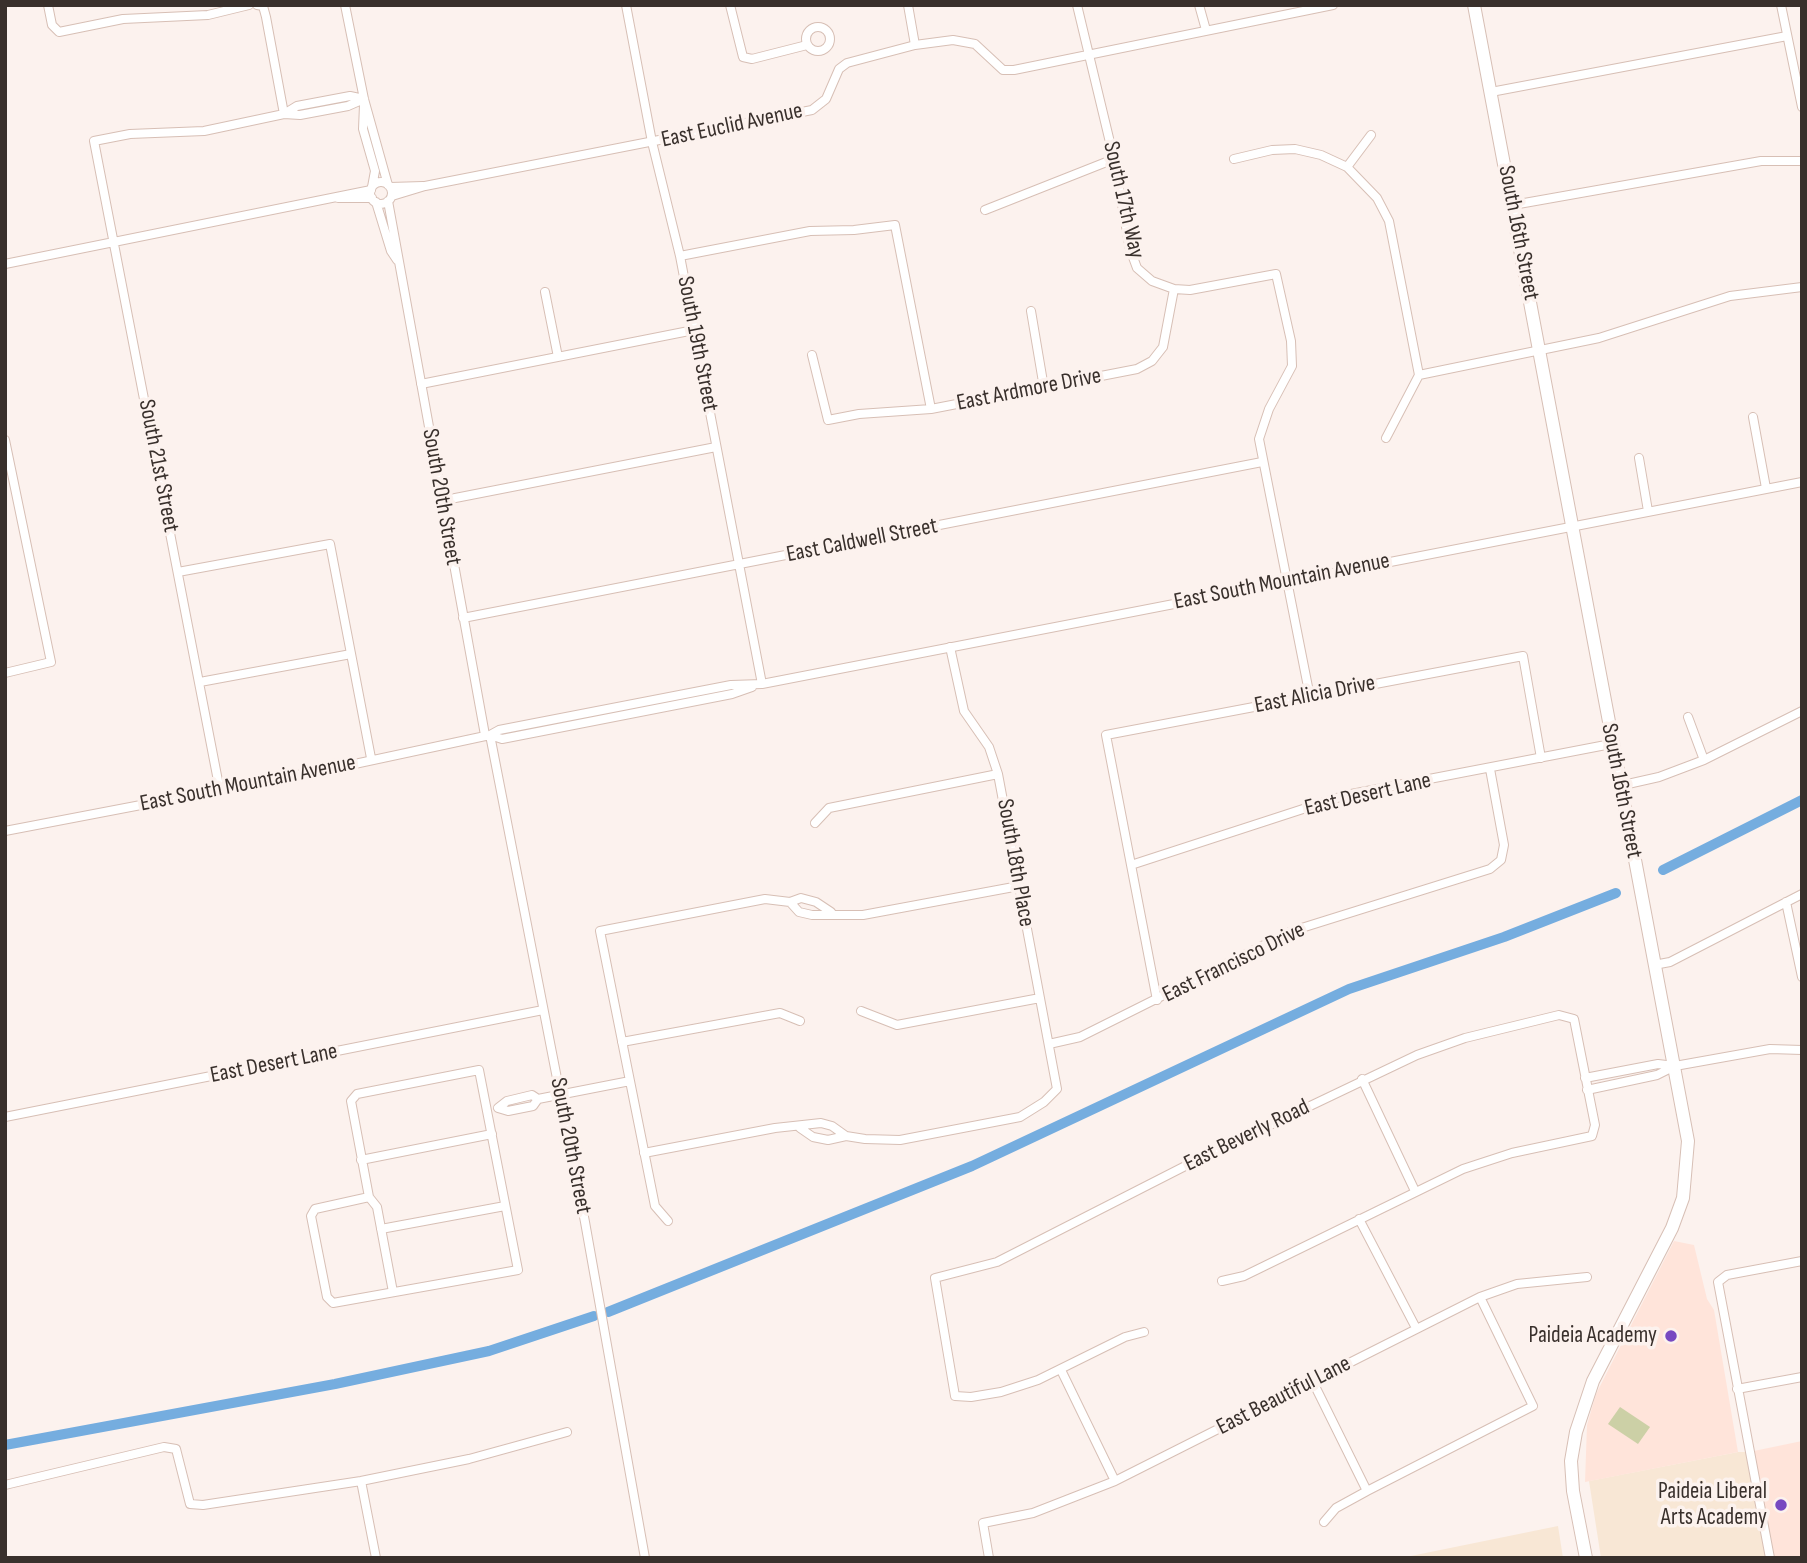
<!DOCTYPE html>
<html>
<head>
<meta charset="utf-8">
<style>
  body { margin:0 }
  #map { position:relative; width:1807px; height:1563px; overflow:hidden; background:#fcf2ee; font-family:"Sofia Sans Condensed",sans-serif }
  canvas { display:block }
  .frame { position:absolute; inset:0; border:7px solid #39302c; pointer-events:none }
</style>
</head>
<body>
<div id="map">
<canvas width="1807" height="1563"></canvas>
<div class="frame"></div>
</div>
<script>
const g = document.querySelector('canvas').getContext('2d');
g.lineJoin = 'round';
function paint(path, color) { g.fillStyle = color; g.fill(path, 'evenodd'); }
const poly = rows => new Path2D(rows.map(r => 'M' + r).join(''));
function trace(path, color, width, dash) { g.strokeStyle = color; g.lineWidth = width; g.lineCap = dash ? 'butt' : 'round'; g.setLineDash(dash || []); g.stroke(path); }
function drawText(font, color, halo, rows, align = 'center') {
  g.font = font + ' "Sofia Sans Condensed",sans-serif'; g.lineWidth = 7; g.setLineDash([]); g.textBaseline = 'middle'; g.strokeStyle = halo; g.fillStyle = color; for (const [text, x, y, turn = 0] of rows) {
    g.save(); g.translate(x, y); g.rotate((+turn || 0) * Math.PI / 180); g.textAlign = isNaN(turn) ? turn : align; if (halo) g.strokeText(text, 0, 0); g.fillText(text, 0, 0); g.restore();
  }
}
const commercial = poly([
  [1738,1452,1749,1452,1770,1558,1601,1558,1589,1481],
  [1558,1526,1563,1558,1401,1558]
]);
const built = poly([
  [1674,1241,1694,1245,1707,1299,1714,1310,1738,1452,1585,1482,1587,1425,1596,1394],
  [1802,1441,1802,1558,1770,1558,1749,1452]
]);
const green = poly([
  [1620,1407,1650,1427,1638,1444,1608,1424]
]);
const canal = poly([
  [1663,870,1802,800],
  [608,1312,972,1166,1349,989,1504,937,1616,893],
  [5,1445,335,1384,489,1351,594,1316]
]);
const street = poly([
  [48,5,52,25,59,32,123,19,208,15,249,5],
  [257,5,263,6,266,17,284,114],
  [345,5,364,99,388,185],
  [626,5,652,142,680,256,762,684],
  [730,5,743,57,752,59,807,45],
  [908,5,915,45],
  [1077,5,1114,159,1130,249,1137,268,1152,281,1174,289,1190,290,1276,274,1291,341,1292,366,1269,409,1259,439,1310,697],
  [1199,5,1206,30],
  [1781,5,1802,107],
  '806 39a12 12 0 1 1 24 0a12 12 0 1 1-24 0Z',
  [1491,92,1787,36],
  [364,105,363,129,375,171,372,187],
  [284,114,297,106,350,96,364,99],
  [1234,159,1272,150,1295,149,1321,155,1347,167,1377,198,1389,221,1419,375,1386,438],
  [1347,167,1371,135],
  '370 193a11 11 0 1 1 22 0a11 11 0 1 1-22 0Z',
  [390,187,423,186],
  [392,196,425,186,812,110,826,99,839,69,847,63,915,45,953,40,975,44,1003,70,1014,70,1333,5],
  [338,198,372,198],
  [388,201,485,735],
  [376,202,391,251,397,260],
  [1513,205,1761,161,1802,161],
  [985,210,1114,159],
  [680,256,810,231,854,230,895,225,931,409],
  [5,264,371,190],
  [545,292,558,357],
  [1031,311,1044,388],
  [812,355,828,420,859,414,931,409,1137,369,1152,361,1163,347,1174,289],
  [1419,375,1599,338,1730,296,1802,287],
  [421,384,694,330],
  [1753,417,1766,488],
  [5,440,51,662,5,673],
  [1639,458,1648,511],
  [440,501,716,447],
  [178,572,330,544,371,758],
  [463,618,1262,462],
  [200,682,351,654],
  [1688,717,1704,760],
  [490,735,585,1222,645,1558],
  [490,735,502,739,732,694,752,687],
  [1619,786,1659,777,1704,760,1802,711],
  [220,791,94,141,130,134,204,131,284,114,300,115,348,106,364,99],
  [815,823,829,808,998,774],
  [5,831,350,765,490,735,499,730,731,685,762,684,1802,482],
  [1131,865,1346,795,1611,744],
  [790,902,801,898,816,902,831,912],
  [1786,902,1802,977],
  [1654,965,1670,962,1802,894],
  [1157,1000,1106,735,1523,656,1541,758],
  [861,1011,897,1025,1040,998],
  [622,1042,780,1013,800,1021],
  [1049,1044,1080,1037,1292,931,1490,869,1501,860,1504,845,1490,769],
  [1585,1078,1658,1064,1675,1066],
  [1362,1079,1415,1191],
  [1587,1090,1657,1075,1675,1066,1770,1049,1802,1050],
  [538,1099,532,1095,507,1101,498,1108,508,1111,533,1106,538,1099,630,1081],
  [5,1117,543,1010],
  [800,1128,813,1137,828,1140,846,1136],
  [644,1153,775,1128,821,1123,832,1126,846,1136,865,1139,900,1140,1020,1117,1044,1102,1057,1089,998,774,989,747,964,711,950,647],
  [361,1160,492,1134],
  [369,1197,315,1209,311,1216,327,1297,333,1303,518,1270,479,1070,357,1094,351,1101,369,1197,377,1207,393,1292],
  [1359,1219,1416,1328],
  [668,1221,655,1206,600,931,765,899,790,902,799,912,812,915,863,915,1019,886],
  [381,1229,505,1206],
  [1144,1332,1125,1337,1038,1380,1001,1392,971,1397,955,1396,935,1278,997,1262,1201,1158,1417,1055,1465,1038,1559,1015,1574,1019,1595,1125,1592,1136,1512,1153,1463,1169,1244,1276,1222,1281],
  [1061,1370,1115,1481],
  [1313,1382,1367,1491],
  [1737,1389,1802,1377],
  [361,1481,376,1558],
  [5,1485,164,1447,176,1449,190,1504,203,1505,361,1481,469,1459,567,1432],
  [1324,1522,1336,1508,1367,1491,1533,1406,1480,1297],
  [989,1558,983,1523,1033,1513,1115,1481,1480,1297,1517,1284,1587,1277],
  [1770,1558,1718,1282,1727,1275,1802,1261]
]);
const secondary = poly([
  [1474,5,1688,1141,1683,1198,1672,1228,1593,1381,1576,1432,1571,1461,1573,1491,1586,1558]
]);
const markers = [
  [1671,1336,7,"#7749c1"],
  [1781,1505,7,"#7749c1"]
];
const streetNames = [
  ["East Euclid Avenue",732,126,-12],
  ["South 17th Way",1123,200,77],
  ["South 16th Street",1518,233,79],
  ["South 19th Street",697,344,79],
  ["East Ardmore Drive",1029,390,-11],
  ["South 21st Street",158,466,79],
  ["South 20th Street",441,497,80],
  ["East Caldwell Street",862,541,-11],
  ["East South Mountain Avenue",1282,582,-11],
  ["East Alicia Drive",1315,695,-11],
  ["East South Mountain Avenue",248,784,-11],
  ["South 16th Street",1621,791,79],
  ["East Desert Lane",1368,795,-13],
  ["South 18th Place",1015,863,80],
  ["East Francisco Drive",1234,963,-26],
  ["East Desert Lane",274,1064,-11],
  ["East Beverly Road",1247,1136,-26],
  ["South 20th Street",570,1146,79],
  ["East Beautiful Lane",1284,1396,-27]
];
const poiNames = [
  ["Paideia Academy",1657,1336],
  ["Paideia Liberal",1767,1492],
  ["Arts Academy",1767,1518]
];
paint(commercial, '#f8e7d5');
paint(built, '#ffe4da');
paint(green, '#ccd0a6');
trace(canal, '#75addf', 10);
trace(street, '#d7bfb5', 10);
trace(secondary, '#d7bfb5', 14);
trace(street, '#fff', 8);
trace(secondary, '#fff', 12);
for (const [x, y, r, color] of markers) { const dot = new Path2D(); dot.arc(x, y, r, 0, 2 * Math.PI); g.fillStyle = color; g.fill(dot); trace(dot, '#fcf2ee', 2.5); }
drawText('23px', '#39302c', '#fcf2ee', streetNames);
drawText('23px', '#39302c', '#fcf2ee', poiNames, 'right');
</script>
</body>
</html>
